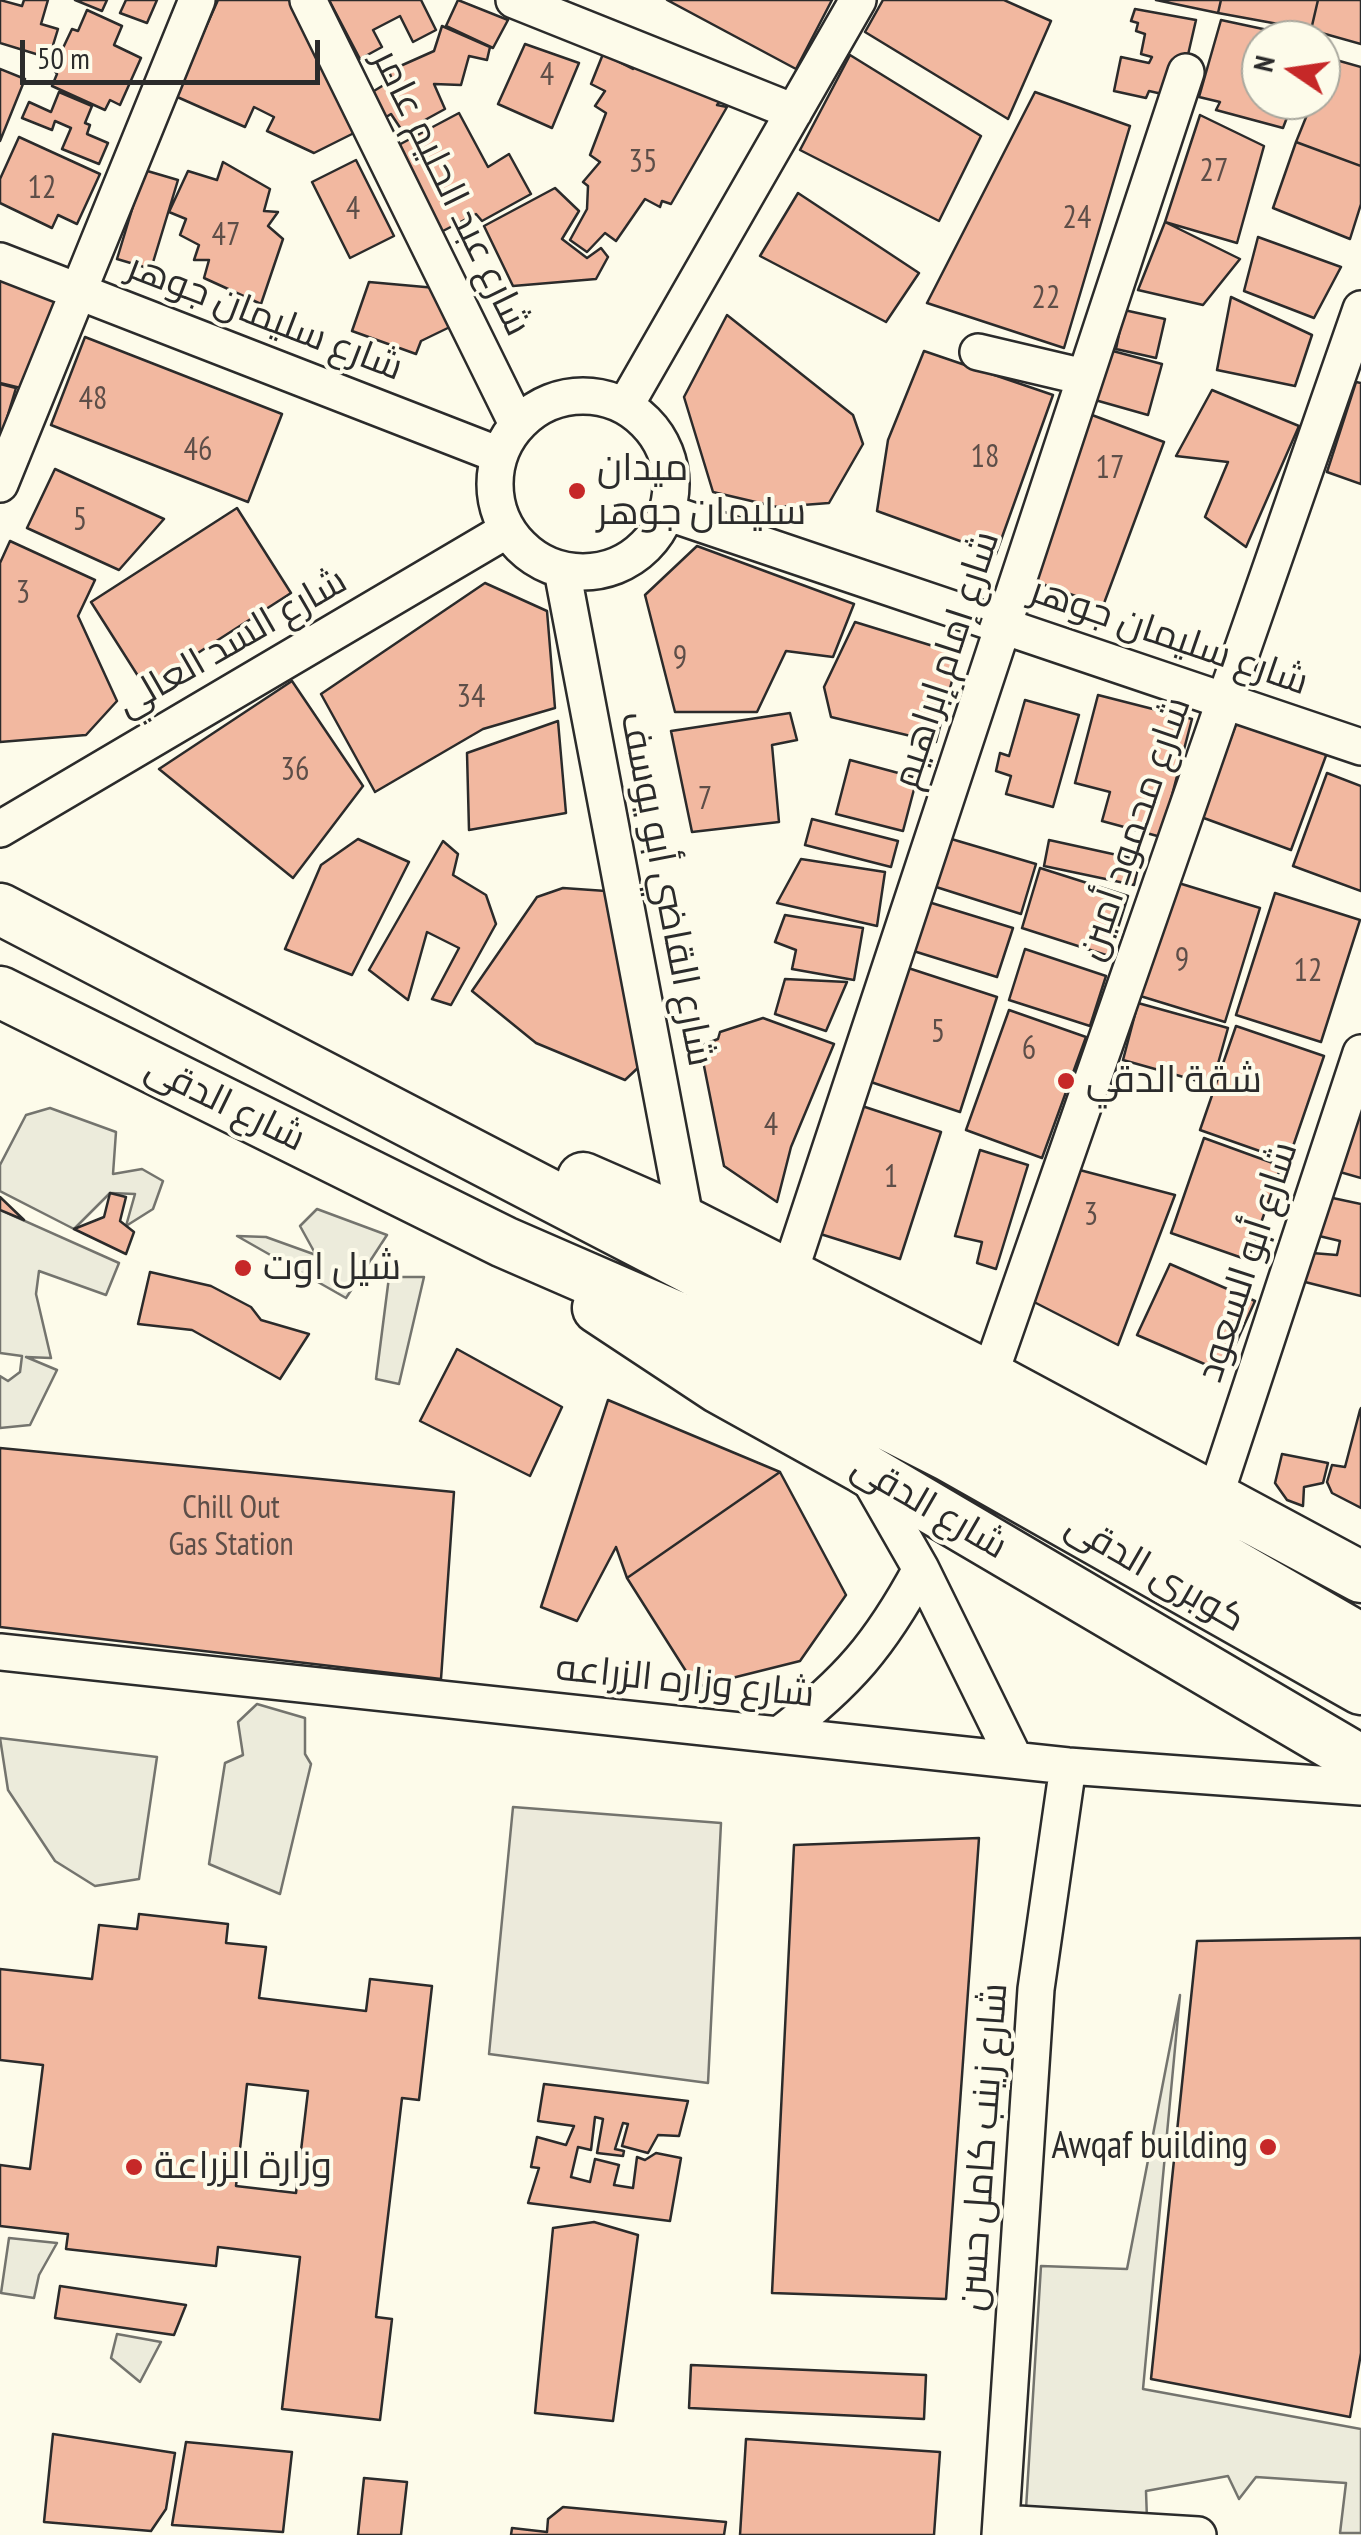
<!DOCTYPE html>
<meta charset="utf-8">
<style>
body{margin:0}
#map{position:relative;width:1361px;height:2535px;overflow:hidden;background:#fdfbea;font-family:"PT Sans Narrow",sans-serif}
canvas{display:block}
.north{position:absolute;left:1241px;top:20px;width:100px;height:100px;box-sizing:border-box;background:#fdfbea;border:2px solid #a9a89e;border-radius:50%;rotate:283deg;font-size:28px;font-weight:700;line-height:40px;text-align:center;color:#2b2b2b}
.north::after{content:'';display:block;margin:auto;width:35px;height:45px;background:#c62828;clip-path:polygon(50% 0,100% 100%,50% 72%,0 100%)}
.scale{position:absolute;left:20px;top:40px;width:300px;height:45px;box-sizing:border-box;border:5px solid #2b2b2b;border-top:0;padding-left:12px;font-size:30px;line-height:35px;white-space:nowrap;color:#2b2b2b;-webkit-text-stroke:8px #fdfbea;paint-order:stroke}
</style>
<div id="map">
<canvas width="1361" height="2535"></canvas>
<div class="north">N</div>
<div class="scale">50 m</div>
</div>
<script>
const g = document.querySelector('canvas').getContext('2d');
g.lineJoin = 'round';
function fillPath(path, color) { g.fillStyle = color; g.fill(path, 'evenodd'); }
function trace(path, color, width, dash) { g.strokeStyle = color; g.lineWidth = width; g.lineCap = dash ? 'butt' : 'round'; g.setLineDash(dash || []); g.stroke(path); }
function label(font, color, halo, rows, align = 'center') {
  g.font = font + ' "PT Sans Narrow",Cairo,sans-serif'; g.lineWidth = 8; g.setLineDash([]); g.textBaseline = 'middle'; g.strokeStyle = halo; g.fillStyle = color; for (const [text, x, y, turn = 0] of rows) {
    g.save(); g.translate(x, y); g.rotate((+turn || 0) * Math.PI / 180); g.textAlign = isNaN(turn) ? turn : align; if (halo) g.strokeText(text, 0, 0); g.fillText(text, 0, 0); g.restore();
  }
}
const green = new Path2D(`
 M50,1108L116,1132L113,1174L142,1169L163,1181L153,1209L126,1226L135,1194L110,1193L74,1229L0,1191V1165L26,1115Z
 M317,1209L387,1235L346,1298L237,1236L266,1237L316,1255L300,1226Z
 M0,1210L119,1263L106,1295L39,1271L36,1294L51,1358L26,1357L57,1370L30,1425L0,1428V1376L8,1381L20,1372L22,1356L0,1353Z
 M389,1277H424L399,1384L376,1379Z
 M257,1704L305,1718V1754L311,1764L280,1894L209,1864L225,1763L243,1755L238,1722Z
 M0,1738L157,1757L139,1879L95,1886L55,1861L8,1790Z
 M1180,1995L1143,2389L1361,2429V2533H1340L1346,2483L1256,2477L1239,2499L1228,2476L1146,2491L1147,2520L1025,2525L1041,2266L1127,2269Z
 M9,2238L57,2243L39,2275L34,2298L1,2293Z
 M117,2334L161,2342L140,2382L111,2358Z`);
const parking = new Path2D(`
 M513,1807L721,1823L708,2083L489,2054Z`);
const building = new Path2D(`
 M0,0L22,6L24,0H48L41,24L58,29L49,58L0,43Z
 M75,0H107L102,11Z
 M126,0H157L147,23L120,13Z
 M218,0H293L356,132L314,153L267,131L274,117L254,107L245,127L175,96Z
 M329,0H421L436,30L413,42L400,16L373,30L382,47L360,59Z
 M458,0L508,20L493,48L446,26Z
 M667,0H832L796,69Z
 M883,0H1004L1051,21L1008,119L865,32Z
 M1156,0H1221L1218,13Z
 M1221,0H1318L1311,30L1218,13Z
 M1318,0H1361V44L1311,30Z
 M1135,9L1196,20L1182,81L1171,96L1149,91L1146,98L1114,91L1121,57L1149,63L1152,57L1141,54L1145,34L1136,31L1138,23L1131,21Z
 M87,10L122,26L114,45L141,58L120,105L110,100L105,110L52,86L57,74L53,69L72,29L78,31Z
 M1221,20L1291,35L1290,40H1261V100H1283L1282,106L1291,107L1283,128L1216,110L1220,102L1199,97Z
 M442,26L490,47L487,60L469,56L461,85L434,84L445,109L403,132L391,114L378,122L364,97L392,80L389,71L434,51Z
 M525,44L579,63L552,128L498,104Z
 M603,54L633,69L635,62L724,96L717,105L727,107L671,204L662,201L660,207L645,199L616,241L605,233L587,252L570,240L587,209L588,186L583,182L600,162L590,155L606,113L595,106L605,91L591,84Z
 M850,55L981,136L939,221L800,150Z
 M1329,58L1361,67V166L1296,142L1313,100H1321V79Z
 M0,69L25,79L0,141Z
 M59,92L92,106L85,123L90,125L87,134L108,143L99,164L62,149L71,128L55,121L52,130L22,118L29,102L51,112Z
 M1035,92L1130,126L1064,348L927,303Z
 M459,113L488,167L509,154L531,194L482,221L476,214L439,233L393,148Z
 M1200,115L1264,146L1237,243L1165,222Z
 M19,137L100,174L77,224L58,215L52,228L0,203V179Z
 M1296,142L1361,166V204L1350,239L1273,208Z
 M356,160L394,236L350,258L312,182Z
 M223,162L270,189L264,211L278,212L268,226L283,239L261,304L204,278L209,260H194L199,245L180,235L186,219L169,212L188,171L217,180Z
 M144,170L178,180L151,269L117,259Z
 M555,188L579,211L562,239L587,258L601,248L608,257L596,279L513,286L484,226Z
 M798,193L919,273L886,322L760,256Z
 M1165,222L1240,259L1203,305L1138,290Z
 M1258,237L1341,267L1314,318L1244,291Z
 M5,277L56,299L36,373L25,389L0,383V281Z
 M369,282L436,288L454,325L421,341L416,354L352,331Z
 M1231,297L1312,335L1295,386L1217,370Z
 M1124,310L1165,319L1156,358L1116,349Z
 M727,315L853,415L863,444L829,503L777,507L713,492L684,397Z
 M85,337L282,414L248,502L51,425Z
 M1109,350L1162,364L1148,415L1095,400Z
 M924,351L1053,395L996,554L877,511L888,440Z
 M1356,382L1361,383V484L1327,472Z
 M0,384L16,388L0,441Z
 M1212,390L1299,426L1246,547L1205,517L1228,462L1176,456Z
 M1084,412L1164,442L1103,606L1023,577Z
 M55,469L164,519L119,570L27,528Z
 M237,508L291,593L145,687L91,602Z
 M10,541L95,580L78,616L117,701L86,735L0,742V563Z
 M697,546L854,604L833,657L786,651L757,712H675L645,595Z
 M485,583L547,611L555,708L483,729L375,792L321,694Z
 M855,622L959,654L936,742L831,717L824,687Z
 M292,681L363,786L293,878L159,769Z
 M1098,695L1192,719L1161,837L1102,821L1110,792L1075,783Z
 M1025,700L1079,715L1053,807L1006,794L1011,776L996,771L1000,753L1009,756Z
 M790,713L797,740L772,745L779,822L692,832L671,731Z
 M1238,719L1327,753L1291,850L1201,817Z
 M558,721L566,813L469,830L467,753Z
 M850,760L917,778L903,831L836,814Z
 M1327,773L1361,786V891L1293,866Z
 M812,819L898,841L891,867L805,845Z
 M948,838L1036,864L1021,914L933,886Z
 M358,839L409,862L352,975L285,949L321,865Z
 M1049,840L1140,860L1134,885L1044,866Z
 M443,841L458,854L453,875L486,895L496,924L451,1005L432,999L459,948L427,932L408,1000L369,970Z
 M801,859L885,872L877,926L777,903Z
 M1040,868L1128,896L1109,956L1022,928Z
 M1172,881L1260,908L1225,1022L1137,995Z
 M563,888L606,891L641,1065L625,1080L536,1043L472,991L537,897Z
 M1275,893L1360,920L1321,1042L1236,1015Z
 M922,900L1013,928L997,977L907,949Z
 M785,915L863,928L854,980L792,969L796,950L775,942Z
 M1025,949L1106,976L1090,1026L1009,1000Z
 M899,965L997,997L960,1112L862,1079Z
 M785,979L847,982L826,1031L775,1014Z
 M1138,1003L1228,1028L1212,1085L1123,1060Z
 M1009,1010L1086,1037L1042,1158L966,1130Z
 M763,1018L834,1044L791,1147L777,1202L724,1166L700,1046L718,1039L720,1032Z
 M1236,1026L1324,1056L1288,1161L1200,1130Z
 M1361,1093V1178L1333,1170Z
 M856,1104L941,1132L900,1259L814,1232Z
 M1204,1138L1281,1166L1248,1260L1171,1233Z
 M980,1150L1028,1165L996,1269L977,1263L982,1242L955,1236Z
 M1072,1168L1175,1195L1118,1345L1034,1302Z
 M110,1193L126,1197L120,1221L134,1232L126,1254L74,1229L104,1217Z
 M0,1197L24,1220L0,1210Z
 M1328,1197L1361,1204V1296L1301,1281L1312,1253L1337,1255L1340,1241L1315,1235Z
 M1170,1264L1255,1301L1223,1372L1137,1335Z
 M150,1272L211,1286L251,1307L261,1320L309,1334L280,1379L192,1330L138,1324Z
 M457,1349L562,1407L530,1476L420,1421Z
 M608,1400L780,1472L627,1578L616,1547L577,1621L541,1607Z
 M1360,1410L1361,1408V1508L1332,1493L1327,1482L1332,1465L1345,1467Z
 M0,1448L454,1492L441,1679L0,1627Z
 M1282,1454L1328,1463L1323,1483L1304,1487L1303,1506L1287,1500L1275,1483Z
 M780,1472L846,1595L800,1661L696,1687L627,1578Z
 M979,1838L946,2299L772,2293L794,1845Z
 M139,1914L228,1924L226,1943L266,1947L259,1998L366,2011L370,1979L432,1986L419,2100L402,2098L376,2317L392,2319L380,2420L282,2409L300,2257L218,2247L216,2266L66,2249L68,2234L0,2226V2165L30,2169L43,2065L0,2060V1969L92,1979L99,1925L137,1929ZM247,2084L308,2091L296,2193L236,2186Z
 M1361,1938V2353L1350,2417L1151,2379L1197,1941Z
 M544,2084L688,2101L679,2136L658,2135L648,2153L622,2146L628,2124L623,2123L615,2149L624,2151L623,2156L597,2153L603,2119L595,2117L591,2150L578,2147L571,2177L590,2182L595,2159L619,2165L614,2185L633,2188L637,2157L645,2160L656,2153L681,2158L670,2221L528,2203L539,2168L531,2167L537,2137L566,2145L574,2126L538,2121Z
 M594,2222L638,2235L613,2421L535,2413L553,2228Z
 M60,2286L186,2305L174,2335L55,2318Z
 M691,2365L926,2375L924,2419L689,2408Z
 M53,2434L175,2453L166,2509L151,2531L44,2522Z
 M746,2439L940,2452L934,2535H740Z
 M186,2442L292,2452L283,2532L172,2525Z
 M364,2478L407,2482L401,2535H358Z
 M563,2507L726,2522L724,2535H511L512,2528L547,2532L548,2519Z`);
const street = new Path2D(`
 M308,0L517,424
 M514,0L794,112
 M0,261L499,455
 M978,352L1084,377
 M495 484a88 88 0 1 1 176 0a88 88 0 1 1-176 0Z
 M625,406L858,0
 M0,484L197,0
 M666,512L1361,747
 M562,570L686,1223
 M0,829L507,530
 M789,1274L1186,72
 M989,1377L1361,309
 M1215,1496L1361,1053
 M921,1569L1015,1760
 M0,1652L1068,1766L1361,1787
 M779,1735C848,1682 880,1645 921,1569L866,1473
 M1001,2523L1198,2535
 M1000,2535L1036,1989L1068,1766`);
const secondary = new Path2D(`
 M0,909L971,1414L1361,1639
 M0,992L504,1242L674,1316L949,1456L1361,1689
 M583,1178L686,1223L989,1377L1361,1577
 M598,1308L719,1388L863,1468L1361,1761`);
const markers = [
 [577,491,10,"#c62828"],
 [1066,1081,10,"#c62828"],
 [243,1268,10,"#c62828"],
 [1268,2147,10,"#c62828"],
 [134,2167,10,"#c62828"]
];
const numberNames = [
 ["4",547,76],
 ["35",643,163],
 ["27",1214,172],
 ["12",42,189],
 ["4",353,210],
 ["24",1077,219],
 ["47",226,236],
 ["22",1046,299],
 ["48",93,400],
 ["46",198,451],
 ["18",985,458],
 ["17",1110,469],
 ["5",80,521],
 ["3",23,594],
 ["9",680,659],
 ["34",471,698],
 ["36",295,771],
 ["7",705,800],
 ["9",1182,961],
 ["12",1308,972],
 ["5",938,1033],
 ["6",1029,1050],
 ["4",771,1126],
 ["1",891,1178],
 ["3",1091,1216],
 ["Chill Out",231,1509],
 ["Gas Station",231,1546]
];
const streetNames = [
 ["شارع عبد الحليم عامر",451,193,64],
 ["شارع سليمان جوهر",265,318,21],
 ["شارع سليمان جوهر",1169,637,19],
 ["شارع السد العالي",232,643,-30],
 ["شارع إمام إبراهيم",947,660,-72],
 ["شارع محمود أمين",1135,829,-71],
 ["شارع القاضي أبو يوسف",666,889,79],
 ["شارع الدقى",225,1104,26],
 ["شارع أبو السعود",1248,1262,-72],
 ["شارع الدقى",929,1507,30],
 ["كوبرى الدقى",1155,1573,30],
 ["شارع وزاره الزراعه",685,1682,6],
 ["شارع زينب كامل حسن",984,2147,-86]
];
const poiNames = [
 ["ميدان",597,469],
 ["سليمان جوهر",597,513],
 ["شقة الدقي",1086,1081],
 ["شيل اوت",263,1268],
 ["Awqaf building",1248,2147,"right"],
 ["وزارة الزراعة",154,2167]
];
fillPath(green, '#ecebdb');
trace(green, '#74746e', 2.5);
fillPath(parking, '#eceadb');
trace(parking, '#74746e', 2.5);
fillPath(building, '#f2b8a0');
trace(building, '#2b2b2b', 2.5);
trace(street, '#2b2b2b', 40);
trace(secondary, '#2b2b2b', 55);
trace(street, '#fdfbea', 35);
trace(secondary, '#fdfbea', 50);
for (const [x, y, r, color] of markers) { const dot = new Path2D(); dot.arc(x, y, r, 0, 2 * Math.PI); g.fillStyle = color; g.fill(dot); trace(dot, '#fdfbea', 4); }
label('32px', '#5d4e48', null, numberNames);
label('38px', '#2b2b2b', '#fdfbea', streetNames);
label('38px', '#2b2b2b', '#fdfbea', poiNames, 'left');
</script>
